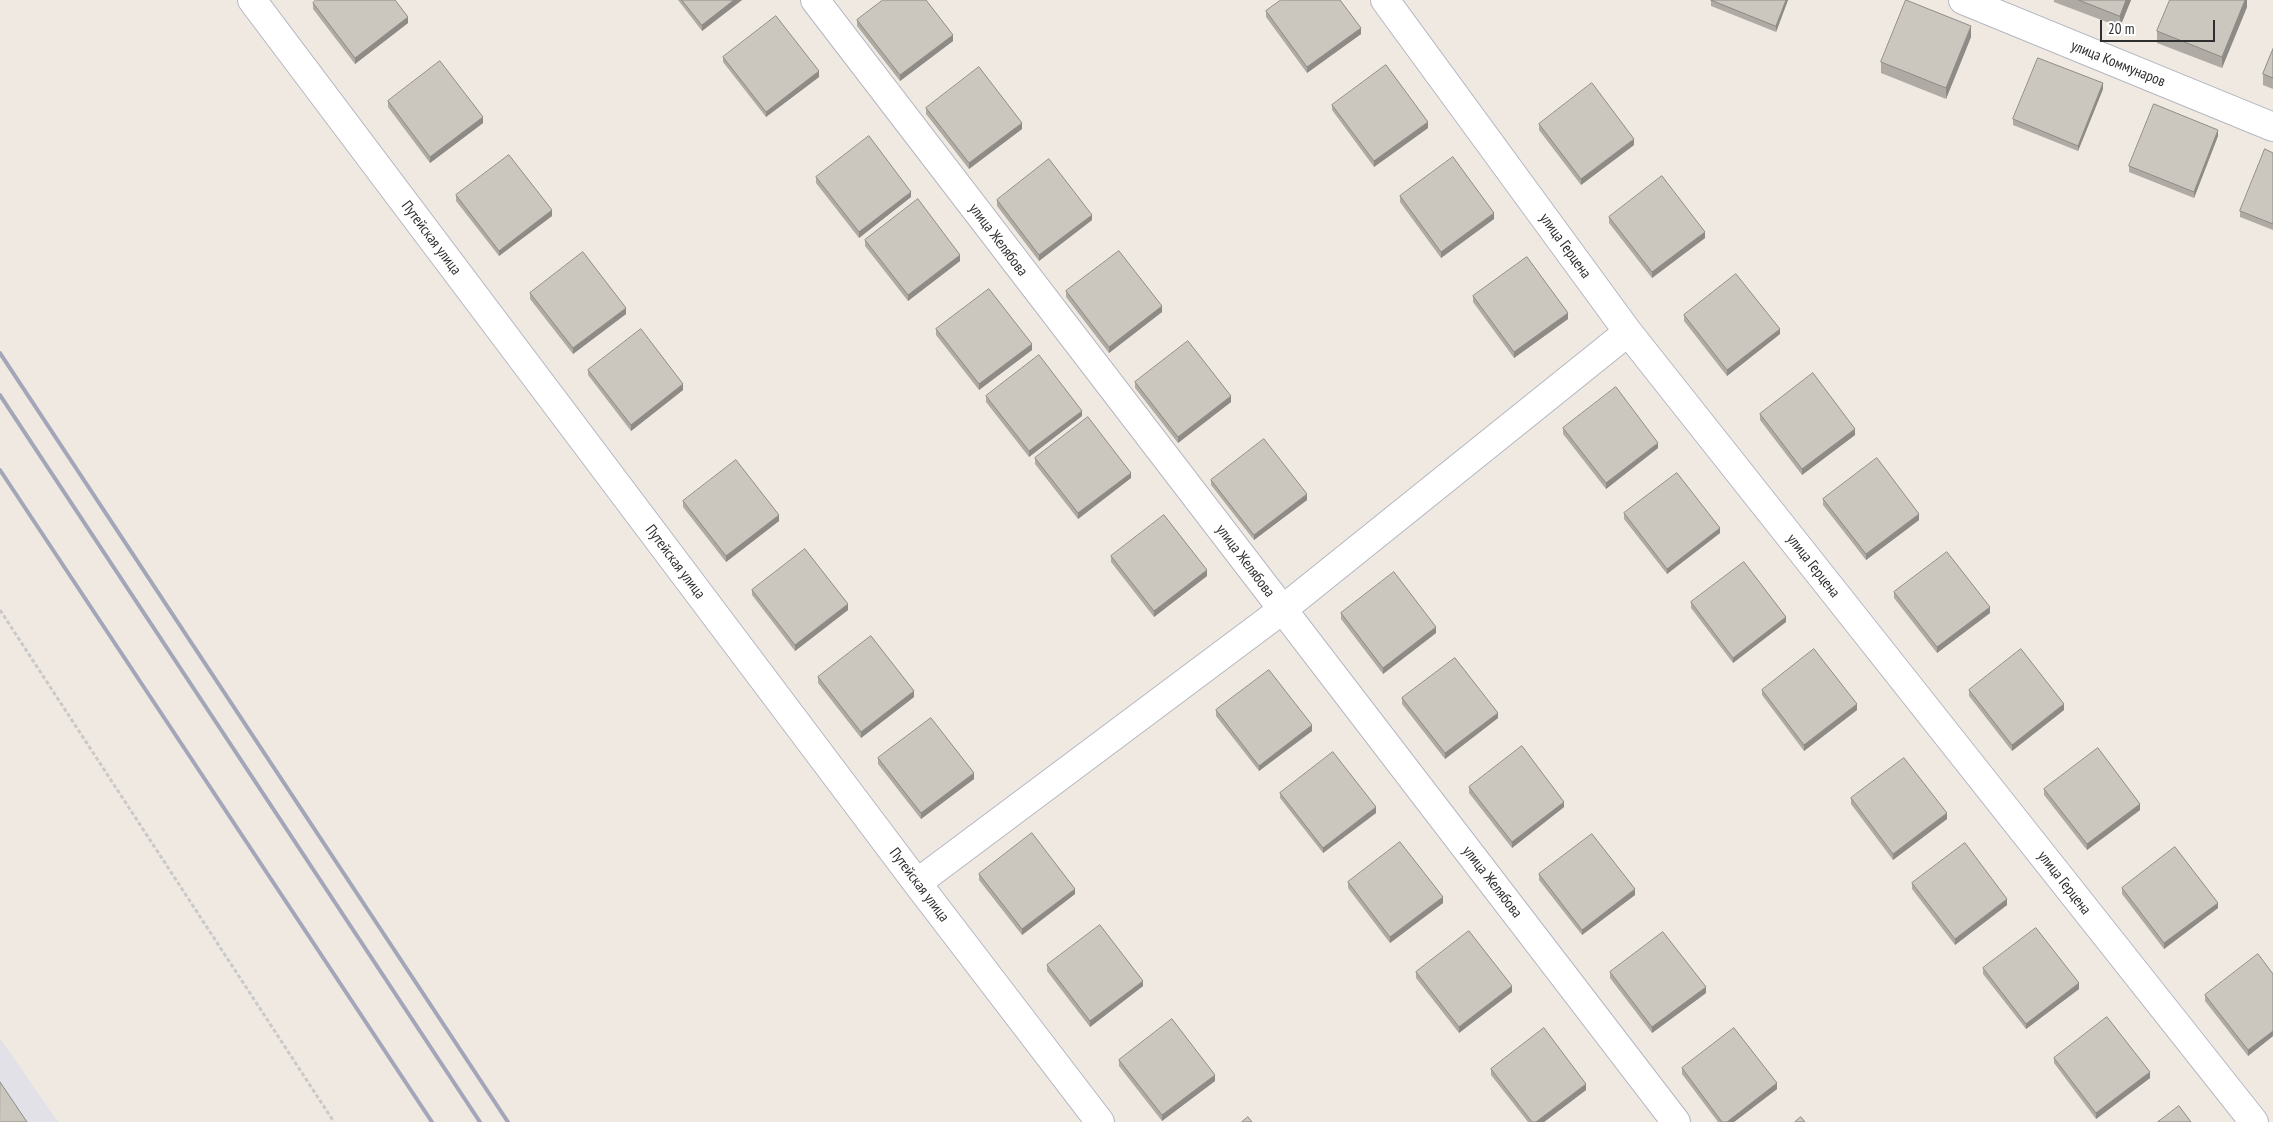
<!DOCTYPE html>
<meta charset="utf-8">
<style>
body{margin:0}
#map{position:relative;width:2273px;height:1122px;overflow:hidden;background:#efe9e1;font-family:"PT Sans Narrow",sans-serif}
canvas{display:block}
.scale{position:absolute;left:2100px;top:20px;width:115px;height:22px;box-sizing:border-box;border:2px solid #2e2e2e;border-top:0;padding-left:6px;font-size:15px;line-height:18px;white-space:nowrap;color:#2e2e2e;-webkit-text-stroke:4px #fff;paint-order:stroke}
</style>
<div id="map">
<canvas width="2273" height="1122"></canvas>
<div class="scale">20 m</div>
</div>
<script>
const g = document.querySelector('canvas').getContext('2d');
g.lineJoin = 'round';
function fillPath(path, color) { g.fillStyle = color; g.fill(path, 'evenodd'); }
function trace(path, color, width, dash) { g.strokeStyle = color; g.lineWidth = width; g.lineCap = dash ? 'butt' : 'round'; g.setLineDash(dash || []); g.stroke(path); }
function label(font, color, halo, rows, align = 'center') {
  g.font = font + ' "PT Sans Narrow",sans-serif'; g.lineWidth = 5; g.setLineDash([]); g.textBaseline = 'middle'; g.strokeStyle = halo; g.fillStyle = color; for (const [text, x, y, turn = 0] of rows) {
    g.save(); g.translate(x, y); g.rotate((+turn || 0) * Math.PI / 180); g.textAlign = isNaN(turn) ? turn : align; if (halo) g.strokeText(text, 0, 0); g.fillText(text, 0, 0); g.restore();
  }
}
const industrial = new Path2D(`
 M0,1038L58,1122H0Z`);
const path = new Path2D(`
 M0,610L334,1122`);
const street = new Path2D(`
 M252,0L917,883L1100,1122
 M815,0L1676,1122
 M1385,0L1628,332L2254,1122
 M1963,0L2273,127
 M917,883L1282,610L1628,332`);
const rail = new Path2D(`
 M0,353L508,1122
 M0,395L480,1122
 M0,470L432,1122`);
const wall = new Path2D(`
 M678,0H742L702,31Z
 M1711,0H1788L1776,32L1711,6Z
 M2054,0H2131L2120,27L2054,2Z
 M2247,0V7L2222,68L2157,43V31Z
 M313,3L408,23L355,64L313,9Z
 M1266,11L1361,34L1307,73L1266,17Z
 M857,20L953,41L900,81L857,26Z
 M1971,37L1946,99L1881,73V62Z
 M2273,49V89L2263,85V74Z
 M723,57L819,77L766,117L723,62Z
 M2103,89L2078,151L2013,125V119Z
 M388,101L483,123L430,163L388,107Z
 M1332,105L1428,128L1374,167L1332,110Z
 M926,108L1022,129L969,169L926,114Z
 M1539,124L1634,145L1581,185L1539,130Z
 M2218,136L2194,198L2129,172V166Z
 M2273,153V230L2240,217V211Z
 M816,177L911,197L859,238L816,183Z
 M456,195L552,216L499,256L456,201Z
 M1400,196L1494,219L1441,258L1400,202Z
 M997,200L1092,220L1039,261L997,206Z
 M1609,217L1705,238L1652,278L1609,223Z
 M865,240L960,261L908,301L865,246Z
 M1066,291L1162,312L1109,353L1066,297Z
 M530,293L626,314L573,354L530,299Z
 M1473,296L1568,319L1514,358L1473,302Z
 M1684,315L1780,334L1727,376L1684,321Z
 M936,329L1032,350L979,390L936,335Z
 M588,370L683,390L631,431L588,375Z
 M1135,382L1231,402L1178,443L1135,388Z
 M986,396L1082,416L1029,457L986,402Z
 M1760,414L1855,435L1802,475L1760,420Z
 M1563,428L1658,448L1606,489L1563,434Z
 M1035,458L1131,478L1078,519L1035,464Z
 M1211,480L1307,500L1254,540L1211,485Z
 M1823,499L1919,520L1866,560L1823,505Z
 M683,501L779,521L726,562L683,507Z
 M1624,513L1720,533L1667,574L1624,519Z
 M1111,556L1207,576L1154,617L1111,562Z
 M752,590L848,610L795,651L752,595Z
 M1894,592L1990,613L1937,653L1894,598Z
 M1691,602L1786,622L1733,663L1691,608Z
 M1341,613L1436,633L1383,674L1341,619Z
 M818,677L914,697L861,738L818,683Z
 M1762,690L1857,710L1804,751L1762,695Z
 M1969,690L2064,710L2012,751L1969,696Z
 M1402,698L1498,718L1445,759L1402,704Z
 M1216,710L1312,731L1259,771L1216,716Z
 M878,758L974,779L921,819L878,764Z
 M1469,787L1564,807L1512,848L1469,793Z
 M2044,789L2140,810L2087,850L2044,795Z
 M1280,793L1376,813L1323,853L1280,798Z
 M1851,798L1947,819L1893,860L1851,804Z
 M979,874L1075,894L1022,935L979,880Z
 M1539,874L1635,895L1582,935L1539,880Z
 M1348,882L1443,903L1390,943L1348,888Z
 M1912,883L2007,905L1955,945L1912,889Z
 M2122,888L2218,908L2164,949L2122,894Z
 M1047,965L1143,986L1090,1027L1047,971Z
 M1983,968L2079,989L2026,1029L1983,974Z
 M1416,972L1512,992L1459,1033L1416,978Z
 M1610,972L1706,993L1652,1033L1610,978Z
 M2273,974V1036L2248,1056L2205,1001V995Z
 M2054,1058L2150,1078L2096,1119L2054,1063Z
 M1119,1060L1215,1081L1162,1121L1119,1066Z
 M1682,1068L1777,1089L1734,1122H1718L1682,1074Z
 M1491,1069L1586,1090L1544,1122H1528L1491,1075Z`);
const shadedWall = new Path2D(`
 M734,0H742L702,31V25Z
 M1786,0H1788L1776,32V26Z
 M2126,0H2131L2120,27V16Z
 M2245,0H2247V7L2222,68V57Z
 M408,17V23L355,64V58Z
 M1971,26V37L1946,99V88Z
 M1361,28V34L1307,73V67Z
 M953,35V41L900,81V75Z
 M819,71V77L766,117V112Z
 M2103,83V89L2078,151V146Z
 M483,117V123L430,163V157Z
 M1428,122V128L1374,167V161Z
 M1022,123V129L969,169V163Z
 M2218,130V136L2194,198V192Z
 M1634,139V145L1581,185V179Z
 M911,192V197L859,238V232Z
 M552,210V216L499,256V251Z
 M1494,213V219L1441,258V252Z
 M1092,215V220L1039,261V255Z
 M1705,232V238L1652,278V272Z
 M960,255V261L908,301V295Z
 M1162,306V312L1109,353V347Z
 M626,308V314L573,354V348Z
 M1568,313V319L1514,358V352Z
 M1780,329V334L1727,376V370Z
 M1032,344V350L979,390V384Z
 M683,384V390L631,431V425Z
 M1231,396V402L1178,443V437Z
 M1082,411V416L1029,457V451Z
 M1855,429V435L1802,475V469Z
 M1658,443V448L1606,489V483Z
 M1131,473V478L1078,519V513Z
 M1307,494V500L1254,540V535Z
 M1919,514V520L1866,560V554Z
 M779,515V521L726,562V556Z
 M1720,528V533L1667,574V569Z
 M1207,570V576L1154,617V611Z
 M848,604V610L795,651V645Z
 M1990,607V613L1937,653V647Z
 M1786,617V622L1733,663V658Z
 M1436,627V633L1383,674V668Z
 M914,691V697L861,738V732Z
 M1857,704V710L1804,751V745Z
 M2064,704V710L2012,751V745Z
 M1498,713V718L1445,759V753Z
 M1312,725V731L1259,771V766Z
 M974,773V779L921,819V813Z
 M1564,802V807L1512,848V842Z
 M2140,804V810L2087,850V844Z
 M1376,807V813L1323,853V848Z
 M1947,813V819L1893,860V854Z
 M1075,889V894L1022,935V929Z
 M1635,889V895L1582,935V930Z
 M1443,897V903L1390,943V937Z
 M2007,899V905L1955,945V939Z
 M2218,903V908L2164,949V943Z
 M1143,981V986L1090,1027V1021Z
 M2079,983V989L2026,1029V1024Z
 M1512,986V992L1459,1033V1027Z
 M1706,987V993L1652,1033V1027Z
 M2273,1031V1036L2248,1056V1050Z
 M2150,1072V1078L2096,1119V1113Z
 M1215,1075V1081L1162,1121V1115Z
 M1777,1083V1089L1734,1122H1727Z
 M1586,1084V1090L1544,1122H1536Z`);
const building = new Path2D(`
 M316,0H395L408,17L355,58L313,3Z
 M682,0H734L702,25Z
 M883,0H926L953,35L900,75L857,20Z
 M1281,0H1340L1361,28L1307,67L1266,11Z
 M1711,0H1786L1776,26Z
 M1906,0L1971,26L1946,88L1881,62Z
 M2079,0H2126L2120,16Z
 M2170,0H2245L2222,57L2157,31Z
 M776,16L819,71L766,112L723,57Z
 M2273,49V78L2263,74Z
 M2038,58L2103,83L2078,146L2013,119Z
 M440,61L483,117L430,157L388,101Z
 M1386,65L1428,122L1374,161L1332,105Z
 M979,67L1022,123L969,163L926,108Z
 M1592,83L1634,139L1581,179L1539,124Z
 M2154,104L2218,130L2194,192L2129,166Z
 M869,136L911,192L859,232L816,177Z
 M2265,149L2273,153V224L2240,211Z
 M509,155L552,210L499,251L456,195Z
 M1453,157L1494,213L1441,252L1400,196Z
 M1049,159L1092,215L1039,255L997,200Z
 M1662,176L1705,232L1652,272L1609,217Z
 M918,199L960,255L908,295L865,240Z
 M1119,251L1162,306L1109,347L1066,291Z
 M583,252L626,308L573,348L530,293Z
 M1527,257L1568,313L1514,352L1473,296Z
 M1736,274L1780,329L1727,370L1684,315Z
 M989,289L1032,344L979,384L936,329Z
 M641,329L683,384L631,425L588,370Z
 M1188,341L1231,396L1178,437L1135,382Z
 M1039,355L1082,411L1029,451L986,396Z
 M1813,373L1855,429L1802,469L1760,414Z
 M1616,387L1658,443L1606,483L1563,428Z
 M1088,417L1131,473L1078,513L1035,458Z
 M1264,439L1307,494L1254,535L1211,480Z
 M1877,458L1919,514L1866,554L1823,499Z
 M736,460L779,515L726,556L683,501Z
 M1677,473L1720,528L1667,569L1624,513Z
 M1164,515L1207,570L1154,611L1111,556Z
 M805,549L848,604L795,645L752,590Z
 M1947,552L1990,607L1937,647L1894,592Z
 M1744,562L1786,617L1733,658L1691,602Z
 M1394,572L1436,627L1383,668L1341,613Z
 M871,636L914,691L861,732L818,677Z
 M1814,649L1857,704L1804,745L1762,690Z
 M2021,649L2064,704L2012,745L1969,690Z
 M1455,658L1498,713L1445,753L1402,698Z
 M1269,670L1312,725L1259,766L1216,710Z
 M931,718L974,773L921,813L878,758Z
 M1522,746L1564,802L1512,842L1469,787Z
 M2098,748L2140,804L2087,844L2044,789Z
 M1333,752L1376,807L1323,848L1280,793Z
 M1904,758L1947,813L1893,854L1851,798Z
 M1032,833L1075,889L1022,929L979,874Z
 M1592,834L1635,889L1582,930L1539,874Z
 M1400,842L1443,897L1390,937L1348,882Z
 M1965,843L2007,899L1955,939L1912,883Z
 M2175,847L2218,903L2164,943L2122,888Z
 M1100,925L1143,981L1090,1021L1047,965Z
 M2036,928L2079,983L2026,1024L1983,968Z
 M1469,931L1512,986L1459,1027L1416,972Z
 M1663,932L1706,987L1652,1027L1610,972Z
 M2258,954L2273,974V1031L2248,1050L2205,995Z
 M2107,1017L2150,1072L2096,1113L2054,1058Z
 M1172,1019L1215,1075L1162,1115L1119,1060Z
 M1544,1028L1586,1084L1536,1122H1532L1491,1069Z
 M1734,1028L1777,1083L1727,1122H1722L1682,1068Z
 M0,1082L27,1122H0Z
 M2179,1106L2191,1122H2158Z
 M1248,1117L1252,1122H1242Z
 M1801,1117L1805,1122H1795Z`);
const streetNames = [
 ["улица Коммунаров",2118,64,22],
 ["Путейская улица",431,238,53],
 ["улица Желябова",998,240,53],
 ["улица Герцена",1565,246,54],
 ["улица Желябова",1245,561,53],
 ["Путейская улица",675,562,53],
 ["улица Герцена",1813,566,52],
 ["улица Желябова",1492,882,52],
 ["улица Герцена",2064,883,52],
 ["Путейская улица",919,885,53]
];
fillPath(industrial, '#e3e1e8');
trace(street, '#b4b7c1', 30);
trace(path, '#c9c9c9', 3, [4, 2.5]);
trace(street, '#fff', 28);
trace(rail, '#a3a6b8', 4);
fillPath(wall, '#afaba4');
fillPath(shadedWall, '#8e8b86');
fillPath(building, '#cbc7bf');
trace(building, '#8e8b86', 1);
label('15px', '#2e2e2e', '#fff', streetNames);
</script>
